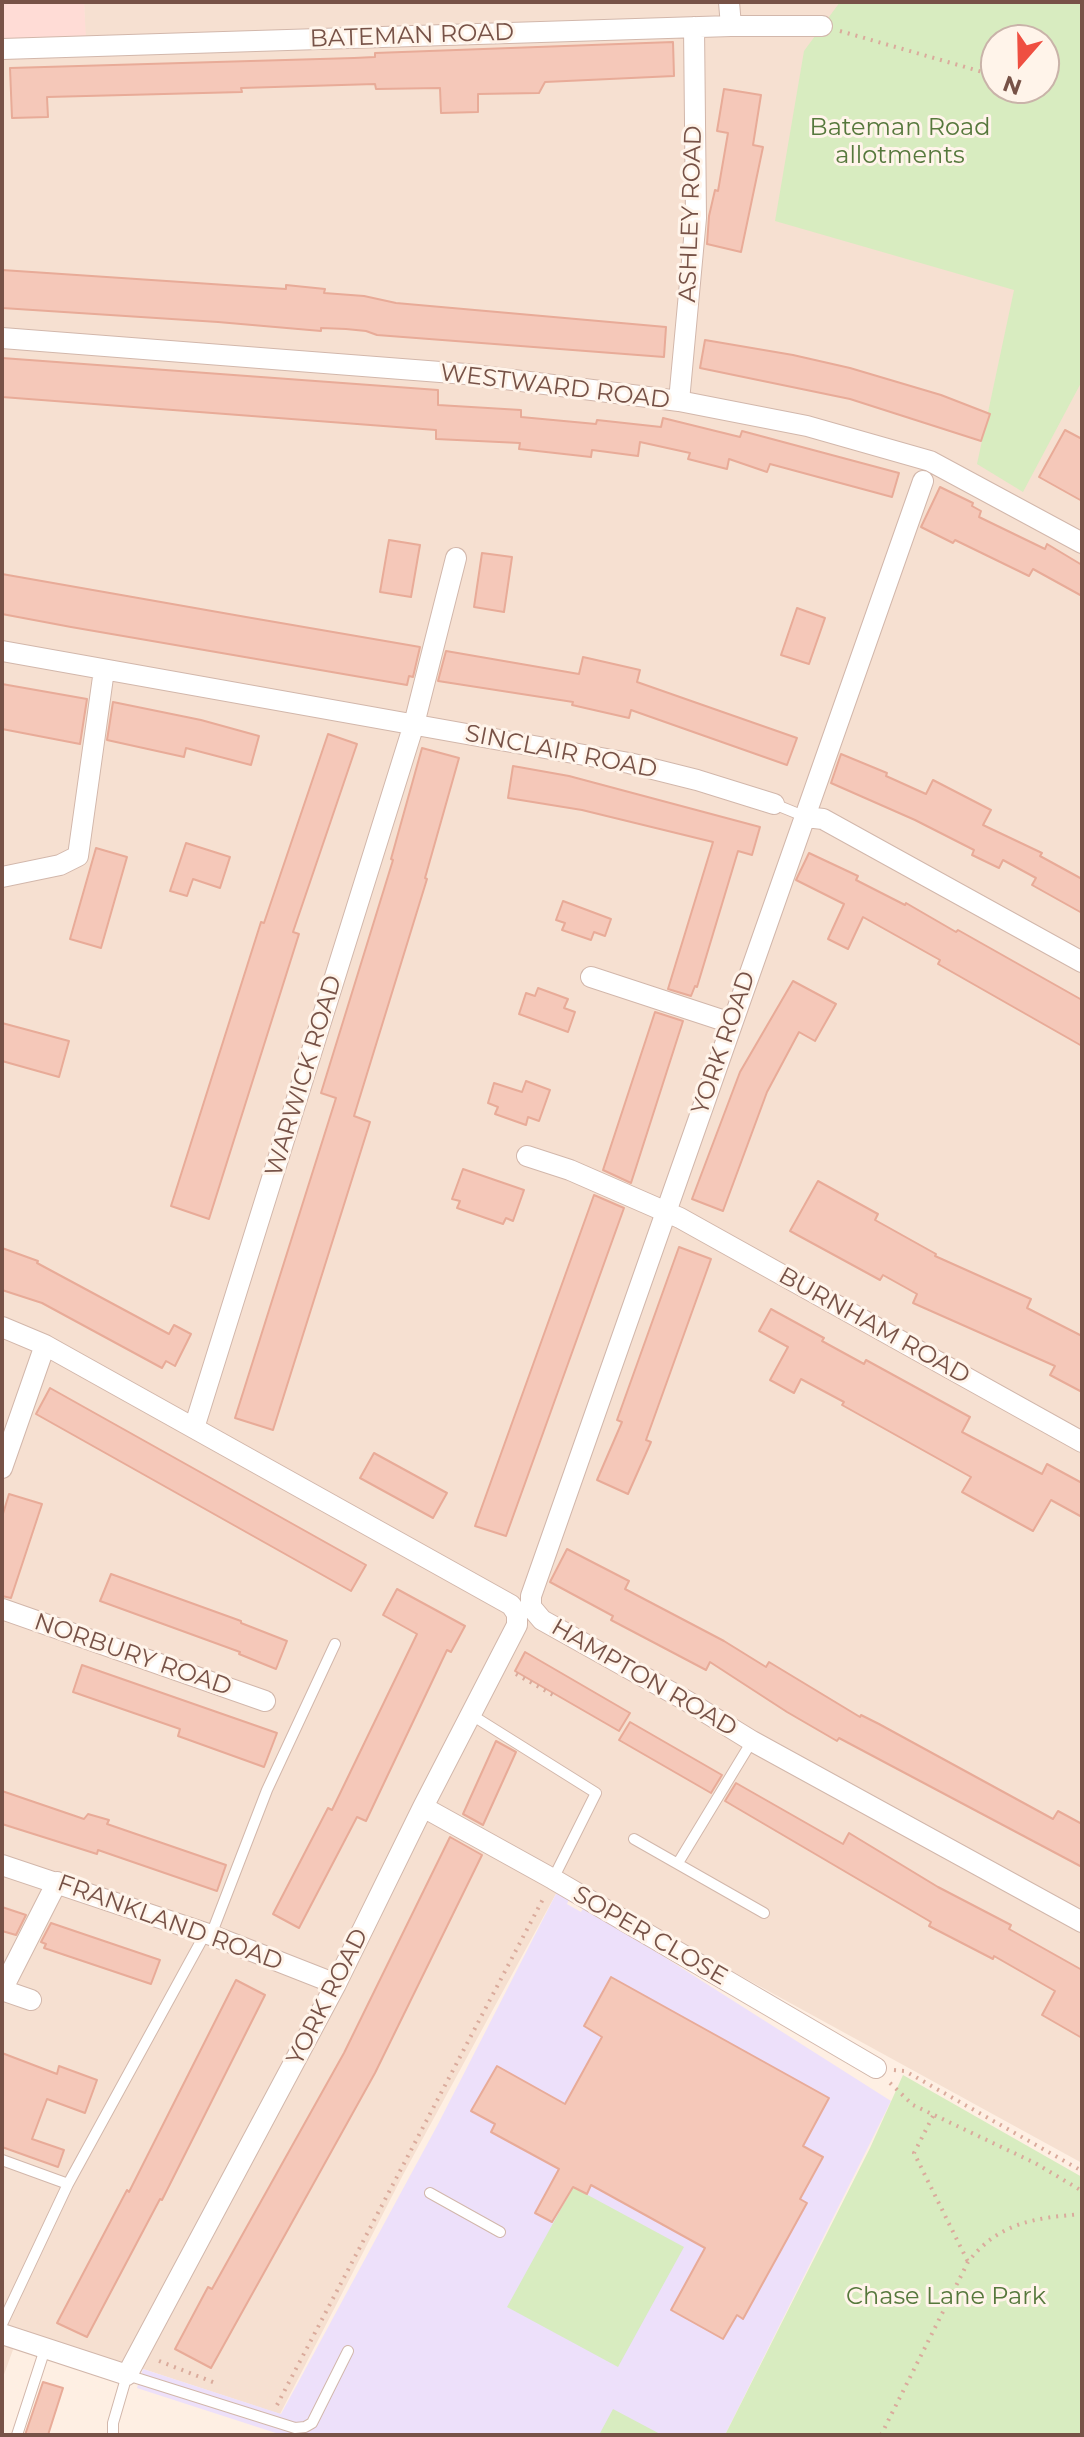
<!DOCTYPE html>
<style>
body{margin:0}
#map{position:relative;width:1084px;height:2437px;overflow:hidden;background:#feefe3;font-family:Montserrat,sans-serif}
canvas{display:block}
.frame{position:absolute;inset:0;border:4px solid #775247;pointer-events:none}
.north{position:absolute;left:980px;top:24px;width:80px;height:80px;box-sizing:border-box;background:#fff4ea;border:2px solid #c9b3a9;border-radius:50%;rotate:200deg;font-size:22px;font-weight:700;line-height:32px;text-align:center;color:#775247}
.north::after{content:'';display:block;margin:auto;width:28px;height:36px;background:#ef4f41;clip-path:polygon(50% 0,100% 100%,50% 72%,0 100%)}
</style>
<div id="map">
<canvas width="1084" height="2437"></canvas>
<div class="frame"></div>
<div class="north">N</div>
</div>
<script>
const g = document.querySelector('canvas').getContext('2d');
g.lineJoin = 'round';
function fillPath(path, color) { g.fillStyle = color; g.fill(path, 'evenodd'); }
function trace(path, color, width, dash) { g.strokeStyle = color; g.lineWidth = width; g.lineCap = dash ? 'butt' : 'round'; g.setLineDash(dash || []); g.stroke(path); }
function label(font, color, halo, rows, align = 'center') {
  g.font = font + ' Montserrat,sans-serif'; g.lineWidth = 6; g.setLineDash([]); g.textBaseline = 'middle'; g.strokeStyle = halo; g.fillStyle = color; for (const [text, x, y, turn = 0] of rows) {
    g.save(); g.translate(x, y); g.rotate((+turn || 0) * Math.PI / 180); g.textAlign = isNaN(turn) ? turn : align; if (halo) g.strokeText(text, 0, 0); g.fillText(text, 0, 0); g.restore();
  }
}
const residential = new Path2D(`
 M84,2H1082V2163L564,1879L404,2173L280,2414L119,2361L111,2378L14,2347L2,2380V53L85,39ZM996,40H1044V88H996Z`);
const commercial = new Path2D(`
 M2,2H84L86,38L2,53Z`);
const education = new Path2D(`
 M558,1890L570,1897L567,1904L581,1912L584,1906L891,2101L725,2435H282L137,2388L143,2369L281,2414L437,2126Z`);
const green = new Path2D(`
 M840,2H1082V381L1023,492L977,464L1014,290L775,221L804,51ZM996,40H1044V88H996Z
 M903,2075L1082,2177V2435H725L870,2148Z
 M573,2187L684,2247L618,2367L507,2307Z
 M613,2409L662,2435H599Z`);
const building = new Path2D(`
 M673,42L674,76L545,82L539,93L478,94V112L441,113L440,88L376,89L375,84L241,88L242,92L47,97L48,117L12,118L10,68L354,58L375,57V53Z
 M724,89L761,95L753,145L763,147L741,252L707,244L709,216L715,190L718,191L728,133L717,131Z
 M2,270L286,289V285L325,289L324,293L364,296L396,303L666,327L664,357L377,335L366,331L346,329L321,328V331L218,322L2,308Z
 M705,340L793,355L850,368L941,395L990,414L981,441L850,399L700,368Z
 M2,358L438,390V405L521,410V417L596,424L597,420L661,427L663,418L740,437L742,431L899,473L892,497L770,464L767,472L729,459L727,469L688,459L690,453L640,442L638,456L592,450L591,457L519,449L520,443L436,439V430L2,397Z
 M1065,430L1082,439V501L1039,477Z
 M940,487L973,503L972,506L981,511L979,517L1045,549L1047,544L1082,565V596L1033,569L1029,576L955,540L953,543L921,527Z
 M389,540L420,545L411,597L380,592Z
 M482,553L512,557L504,612L474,607Z
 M2,574L246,617L420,647L413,677L409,676L407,685L71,627L2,614Z
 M797,608L825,618L809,664L781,655Z
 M446,651L579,674L583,657L640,670L637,682L797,738L787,765L631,710L629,718L572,705L573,702L438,681Z
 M2,684L87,699L80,744L2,729Z
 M113,702L201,720L259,736L251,765L186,748L184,757L107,740Z
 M328,734L357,744L293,932L299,934L209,1219L171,1206L261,922L264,923Z
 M422,748L459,758L425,878L427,879L354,1116L370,1122L273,1430L235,1418L336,1098L321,1093L393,860L391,859Z
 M841,754L887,773L886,776L926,794L933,780L991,810L983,825L1042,853L1040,856L1082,879V913L1032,885L1036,878L1003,860L999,868L972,855L974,850L915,820L831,783Z
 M513,766L569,776L760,827L752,855L738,851L697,987L695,986L691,996L668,989L713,842L582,810L508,798Z
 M186,843L230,857L220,888L193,879L187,896L170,891Z
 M96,848L127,857L101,948L70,939Z
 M809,853L858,876L856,880L905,905L906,903L956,932L958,930L1082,1000V1046L938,964L940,960L863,917L848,949L828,939L844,904L796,880Z
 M563,901L611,919L605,936L594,932L591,940L562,930L565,923L556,920Z
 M793,981L836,1004L815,1041L799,1032L767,1092L723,1211L692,1199L740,1072Z
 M538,988L568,999L564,1008L575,1012L568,1032L519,1014L526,993L535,996Z
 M655,1012L683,1021L631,1183L603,1170Z
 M2,1023L69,1041L59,1077L2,1061Z
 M526,1081L550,1090L539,1121L528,1117L526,1125L495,1114L498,1107L488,1103L494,1083L522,1092Z
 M463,1169L524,1190L513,1221L506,1218L503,1224L457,1208L460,1201L452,1199Z
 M818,1181L878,1214L875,1220L936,1254L935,1256L1031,1299L1027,1308L1082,1336V1392L1050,1375L1055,1366L913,1303L917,1294L883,1275L880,1280L790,1231Z
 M594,1195L624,1208L506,1536L475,1526Z
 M679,1247L711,1259L646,1440L651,1442L628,1494L597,1480L622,1422L617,1420Z
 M2,1248L38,1261L37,1263L169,1334L174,1325L191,1334L175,1366L166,1361L162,1368L42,1303L2,1290Z
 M771,1309L824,1338L822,1341L864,1364L866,1360L970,1417L962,1432L1042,1474L1047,1464L1082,1483V1517L1051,1500L1033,1531L962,1492L971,1477L842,1405L844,1402L801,1379L794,1393L770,1380L788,1347L759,1331Z
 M50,1388L366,1565L351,1591L36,1414Z
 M374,1453L447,1493L433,1518L360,1478Z
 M9,1494L42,1504L11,1598L2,1596V1517Z
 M567,1549L629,1581L625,1589L724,1641L766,1667L769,1662L860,1717L861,1715L879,1724L1053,1819L1058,1811L1082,1824V1867L839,1738L837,1741L787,1712L710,1662L706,1670L611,1620L613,1616L550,1582Z
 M111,1574L241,1621V1623L287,1641L276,1669L239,1654L240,1652L100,1601Z
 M397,1589L465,1626L451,1652L447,1650L366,1821L357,1817L299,1928L273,1914L328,1808L332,1810L417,1634L383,1615Z
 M525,1652L630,1713L619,1731L515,1671Z
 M82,1665L277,1733L264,1767L178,1736L180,1729L73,1692Z
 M630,1722L722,1775L711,1793L619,1740Z
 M496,1741L516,1752L483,1825L463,1814Z
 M736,1783L843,1844L849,1833L938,1887L1011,1925L1009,1929L1082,1970V2038L1042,2015L1055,1991L994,1956L993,1959L929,1926L931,1922L725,1801Z
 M2,1791L84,1819L88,1814L109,1820L107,1824L226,1865L217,1891L98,1850L97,1854L2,1824Z
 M450,1837L482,1855L375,2073L211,2368L175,2349L208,2287L212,2289L344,2053Z
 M2,1907L26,1915L16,1935L2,1931Z
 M51,1923L160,1960L151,1984L44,1948L46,1944L41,1942Z
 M611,1977L829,2098L803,2146L823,2157L800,2199L807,2203L743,2319L737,2315L723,2339L671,2310L705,2248L591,2185L587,2194L573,2187L552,2222L535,2213L559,2169L491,2132L495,2124L471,2111L497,2066L565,2104L602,2037L584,2026Z
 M236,1980L265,1995L162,2200L160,2199L87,2337L57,2323L127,2190L129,2192Z
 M2,2053L57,2074L59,2066L97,2080L85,2113L47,2099L32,2139L64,2150L58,2167L2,2147Z
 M43,2382L63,2388L48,2435H25Z`);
const path = new Path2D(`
 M840,31L993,75
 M516,1674L555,1696
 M894,2070L905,2071L1082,2171
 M890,2083L913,2105L1035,2163L1082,2191
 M933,2116L914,2153L968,2262
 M159,2361L218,2384
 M277,2405L543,1899
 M881,2435L968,2262C999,2222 1035,2218 1082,2214`);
const service = new Path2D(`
 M774,804L806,817
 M470,1714L596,1793L553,1879
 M634,1839L764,1913
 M678,1863L752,1741
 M211,1935L267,1790L335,1644
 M2,2160L68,2184
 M430,2193L500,2232
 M2,2324L68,2184L205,1934
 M17,2435L45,2349
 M113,2435V2423L127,2375L295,2428L305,2427L312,2423L348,2351`);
const minor = new Path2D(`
 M729,2L731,26
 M2,49L731,26H822
 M2,338L466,374L679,401L807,426L930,461L1082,543
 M679,401L696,218L694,27
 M923,481L531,1596V1607L542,1620L687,1701L752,1741L1082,1922
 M2,651L629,763L697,780L774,804
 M806,817L823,819L1082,962
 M2,877L60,865L78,856L104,670
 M591,977L731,1023
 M527,1156L570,1170L680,1218L1082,1442
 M2,1327L45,1345L511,1605L517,1614V1625L423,1807L336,1984L127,2375L2,2334
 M194,1428L414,724L456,558
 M2,1468L45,1345
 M2,1609L265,1701
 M423,1807L553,1879L876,2068
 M2,1865L211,1935L336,1984
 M31,2000L2,1990L57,1882`);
const streetNames = [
 ["BATEMAN ROAD",412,36,-2],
 ["ASHLEY ROAD",691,214,-88],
 ["WESTWARD ROAD",555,387,7],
 ["SINCLAIR ROAD",561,752,11],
 ["YORK ROAD",724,1043,-71],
 ["WARWICK ROAD",304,1076,-73],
 ["BURNHAM ROAD",874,1326,29],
 ["NORBURY ROAD",133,1655,19],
 ["HAMPTON ROAD",644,1678,30],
 ["FRANKLAND ROAD",170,1923,20],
 ["SOPER CLOSE",650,1936,30],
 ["YORK ROAD",328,1997,-63]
];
const parkNames = [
 ["Bateman Road",900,128],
 ["allotments",900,156],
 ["Chase Lane Park",946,2297]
];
fillPath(residential, '#f6e0d1');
fillPath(commercial, '#ffdcd6');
fillPath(education, '#ede0fa');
fillPath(green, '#d8ecc0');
fillPath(building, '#f5c8b9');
trace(building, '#e8ab98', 2);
trace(service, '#d2b7ab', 12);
trace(minor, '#d2b7ab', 22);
trace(path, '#daab9c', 4, [2, 6]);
trace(service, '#fff', 10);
trace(minor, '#fff', 20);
label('24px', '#775247', '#fff4ea', streetNames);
label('24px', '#56783c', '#fff4ea', parkNames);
</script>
